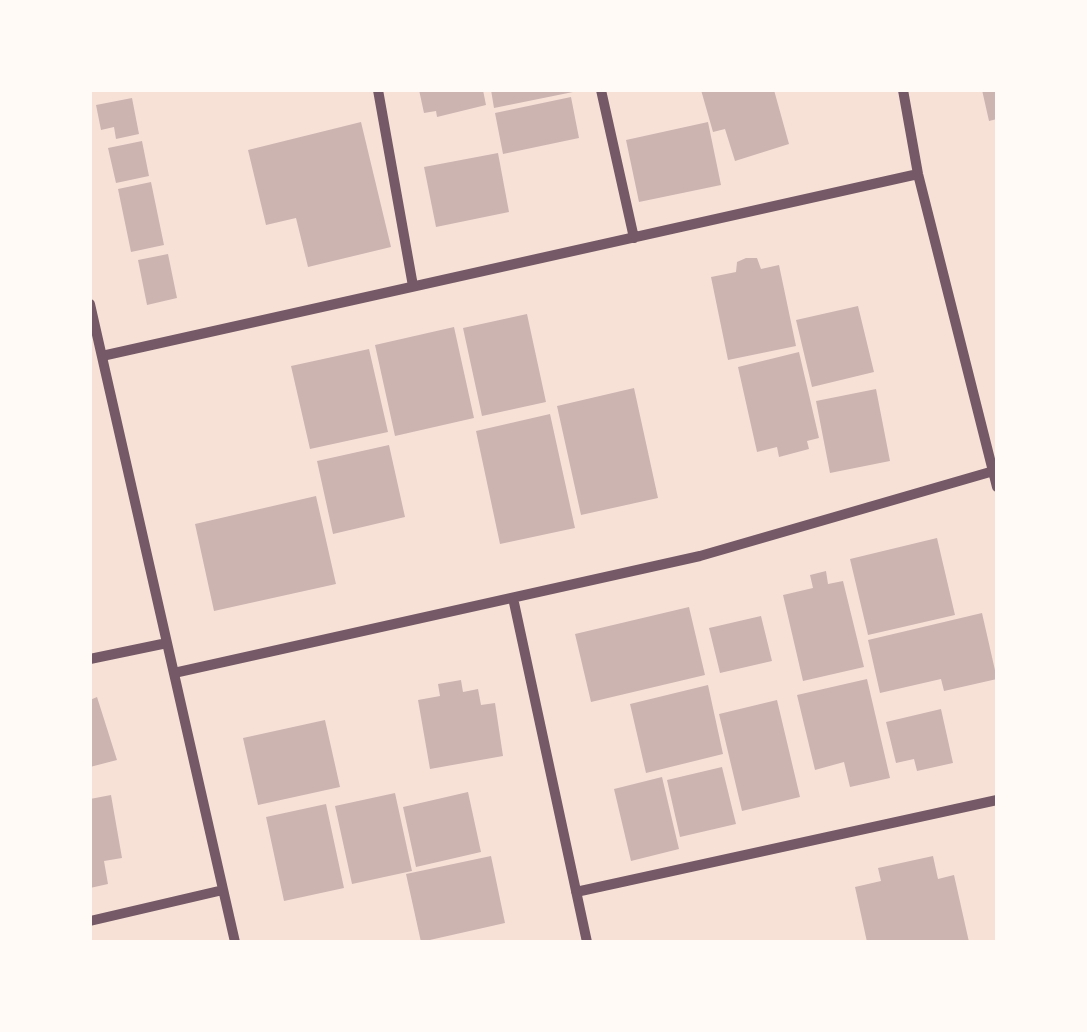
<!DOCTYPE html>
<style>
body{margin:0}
#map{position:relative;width:1087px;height:1032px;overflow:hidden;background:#f7e1d7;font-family:Poppins,sans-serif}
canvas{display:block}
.frame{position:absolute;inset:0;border:92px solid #fffaf5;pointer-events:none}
</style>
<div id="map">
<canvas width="1087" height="1032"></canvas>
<div class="frame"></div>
</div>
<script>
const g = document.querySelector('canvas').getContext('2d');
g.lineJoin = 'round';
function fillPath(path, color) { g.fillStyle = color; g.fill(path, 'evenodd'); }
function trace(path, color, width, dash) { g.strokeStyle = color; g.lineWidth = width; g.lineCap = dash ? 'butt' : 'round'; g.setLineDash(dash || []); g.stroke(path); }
const building = new Path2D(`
 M419,90H483L486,105L437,117L436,111L424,113Z
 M491,90H573V92L494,108Z
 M701,90H774L789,144L735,161L725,129L713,132Z
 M982,90H997V119L989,121Z
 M571,97L579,138L503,154L495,113Z
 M132,98L139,134L116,139L114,127L101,130L96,105Z
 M361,122L391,247L308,267L296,218L266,225L248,150Z
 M708,122L721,185L639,202L626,140Z
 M142,141L149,176L116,183L108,148Z
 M498,153L509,212L436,227L424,167Z
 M151,182L164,245L131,252L118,189Z
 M168,254L177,298L147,305L138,260Z
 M746,258H757L761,269L779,265L796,346L728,360L711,277L736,272L737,262Z
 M858,306L874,372L812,387L796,320Z
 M527,314L546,402L482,416L463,328Z
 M454,327L474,418L395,436L375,345Z
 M369,349L388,432L310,449L291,366Z
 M799,352L819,438L807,441L809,449L779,457L777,447L757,452L738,367Z
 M634,388L658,498L581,515L557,406Z
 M876,389L890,461L830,473L816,401Z
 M550,414L575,528L500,544L476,431Z
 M389,445L405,517L333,534L317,461Z
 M316,496L336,584L214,611L195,524Z
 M937,538L955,615L868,635L850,559Z
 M826,571L828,584L843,581L864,667L803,681L783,595L813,588L810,575Z
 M689,607L705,675L591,702L575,634Z
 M982,613L997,679L944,691L941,679L880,693L868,640Z
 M761,616L772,661L720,673L709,628Z
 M867,679L890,778L850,787L844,762L815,770L797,695Z
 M461,680L463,692L478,689L481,705L495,703L503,756L430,769L418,700L440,696L438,684Z
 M708,685L723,754L646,773L630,704Z
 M97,697L117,760L90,767V700Z
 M777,700L800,797L742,811L719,714Z
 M941,709L953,763L917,771L914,759L896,763L886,722Z
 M325,720L340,787L258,805L243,738Z
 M722,767L736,824L680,837L667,780Z
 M662,777L679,849L631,861L614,789Z
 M468,792L481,852L416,867L403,807Z
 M395,793L412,871L352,884L335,806Z
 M111,795L122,858L104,861L108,884L90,888V799Z
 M326,804L344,888L284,901L266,817Z
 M491,856L505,923L421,942L406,874Z
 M933,856L938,879L954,875L969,942H867L855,887L881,881L878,868Z`);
const minor = new Path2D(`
 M378,90L413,286
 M601,90L634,238
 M903,90L918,174L997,487
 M90,304L235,942
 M102,356L918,174
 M513,598L587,942
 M90,659L167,643
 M174,673L700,556L997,470
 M576,892L997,800
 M90,921L223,890`);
fillPath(building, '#ccb4b1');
trace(minor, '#755966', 10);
</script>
